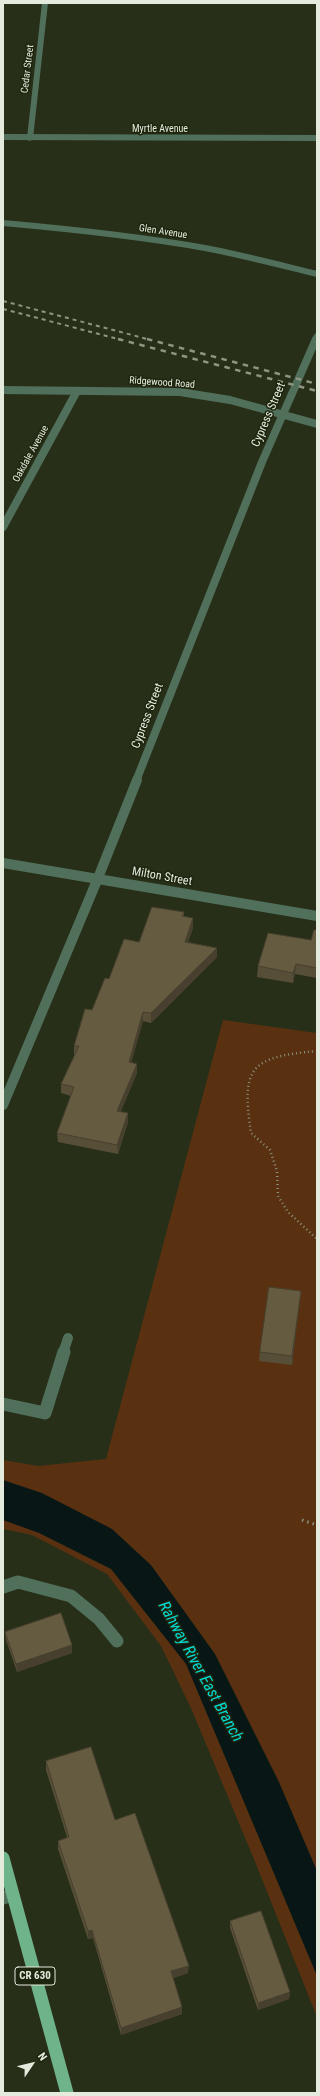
<!DOCTYPE html>
<style>
body{margin:0}
#map{position:relative;width:320px;height:2096px;overflow:hidden;background:#282f18;font-family:"Roboto Condensed",sans-serif}
canvas{display:block}
.frame{position:absolute;inset:0;border:4px solid #e5ebdc;pointer-events:none}
.north{position:absolute;left:12px;top:2044px;width:40px;height:40px;-webkit-text-stroke:3px #1e250e;paint-order:stroke;rotate:55deg;font-size:11px;font-weight:700;line-height:16px;text-align:center;color:#e5ebdc}
.north::after{content:'';display:block;margin:auto;width:14px;height:18px;background:#e5ebdc;clip-path:polygon(50% 0,100% 100%,50% 72%,0 100%)}
</style>
<div id="map">
<canvas width="320" height="2096"></canvas>
<div class="frame"></div>
<div class="north">N</div>
</div>
<script>
const g = document.querySelector('canvas').getContext('2d');
g.lineJoin = 'round';
function fillPath(path, color) { g.fillStyle = color; g.fill(path, 'evenodd'); }
function trace(path, color, width, dash) { g.strokeStyle = color; g.lineWidth = width; g.lineCap = dash ? 'butt' : 'round'; g.setLineDash(dash || []); g.stroke(path); }
function label(font, color, halo, rows, align = 'center') {
  g.font = font + ' "Roboto Condensed",sans-serif'; g.lineWidth = 3; g.setLineDash([]); g.textBaseline = 'middle'; g.strokeStyle = halo; g.fillStyle = color; for (const [text, x, y, turn = 0] of rows) {
    g.save(); g.translate(x, y); g.rotate((+turn || 0) * Math.PI / 180); g.textAlign = isNaN(turn) ? turn : align; if (halo) g.strokeText(text, 0, 0); g.fillText(text, 0, 0); g.restore();
  }
}
const green = new Path2D(`
 M223,1020L317,1033V2017L256,1864L191,1708L161,1646L107,1574L32,1535L3,1529V1460L38,1466L106,1459Z`);
const water = new Path2D(`
 M3,1480L42,1493L112,1529L151,1565L215,1654L279,1782L317,1871V1976L186,1664L111,1569L39,1533L3,1520Z`);
const pathFar1 = new Path2D(`
 M317,1051C250,1057 241,1067 251,1133L270,1150L277,1171L278,1196L288,1212L317,1239`);
const path = new Path2D(`
 M302,1520L317,1525`);
const serviceFar1 = new Path2D(`
 M63,1353L68,1338`);
const service = new Path2D(`
 M3,1404L45,1413L64,1352
 M3,1587L18,1582L71,1596L99,1619L117,1641
 M3,1898L12,1895`);
const minorFar2 = new Path2D(`
 M3,137L317,138
 M30,138L45,3
 M3,223C70,229 138,236 205,248C242,255 280,265 317,274
 M315,340L317,336`);
const minorFar1 = new Path2D(`
 M3,527L77,391
 M136,781L262,462L316,339`);
const minor = new Path2D(`
 M3,863L317,916
 M3,1105L98,878L137,780`);
const tertiary = new Path2D(`
 M3,390L180,392L230,400L317,424`);
const primary = new Path2D(`
 M3,1858L67,2093`);
const railFar1 = new Path2D(`
 M3,301L151,340
 M3,309L122,340`);
const rail = new Path2D(`
 M118,339L317,391
 M147,339L317,384`);
const wall = new Path2D(`
 M184,912V917L193,928L188,942L217,948V957L151,1023L143,1021L131,1062L137,1064V1073L121,1111L128,1122L118,1154L58,1142L57,1133L71,1096L61,1093V1084L75,1055H74V1046L109,979L139,942Z
 M317,930V978L295,974L293,983L257,977L258,966L311,940Z
 M301,1291L292,1365L259,1361L260,1352Z
 M5,1632L72,1653L17,1672L6,1640Z
 M46,1761L115,1820L188,1973L173,1978L182,2014L121,2035L93,1938L88,1939L58,1849V1841L67,1837L46,1770Z
 M230,1921L290,1992L289,1999L258,2010L230,1928Z`);
const shadedWall = new Path2D(`
 M193,918V928L184,951L185,942Z
 M217,948V957L151,1023V1013Z
 M296,964L295,974L293,983V973Z
 M143,1012V1021L129,1071V1062Z
 M137,1064V1073L117,1120V1111Z
 M128,1113V1122L118,1154L117,1145Z
 M301,1291L300,1300L292,1365V1356Z
 M72,1645V1653L17,1672L16,1664Z
 M92,1930L93,1938L88,1939V1931Z
 M189,1966L188,1973L171,1979V1971Z
 M290,1992L289,1999L258,2010V2003Z
 M182,2007V2014L121,2035V2028Z`);
const building = new Path2D(`
 M152,907L184,912L182,916L193,918L185,942L217,948L151,1013L143,1012L129,1062L137,1064L117,1111L128,1113L117,1145L57,1133L74,1087L61,1084L79,1046H74L85,1009L92,1010L105,978L109,979L124,939L139,942Z
 M314,930H317V968L296,964L293,973L258,966L268,933L311,940Z
 M269,1287L301,1291L292,1356L260,1352Z
 M61,1613L72,1645L16,1664L5,1632Z
 M91,1747L115,1820L135,1813L189,1966L171,1971L182,2007L121,2028L92,1930L88,1931L58,1841L69,1837L46,1761Z
 M261,1911L290,1992L258,2003L230,1921Z`);
const farStreetnames = [
 ["Cedar Street",28,69,-83],
 ["Myrtle Avenue",160,129],
 ["Glen Avenue",163,232,9],
 ["Ridgewood Road",162,383,4],
 ["Oakdale Avenue",31,454,-61]
];
const shields = [
 [35,1976,40]
];
const shieldNames = [
 ["CR 630",35,1976]
];
const streetNames = [
 ["Cypress Street",269,415,-67],
 ["Cypress Street",148,716,-69],
 ["Milton Street",162,877,10]
];
const nearWaternames = [
 ["Rahway River East Branch",200,1672,61]
];
fillPath(green, '#5a3110');
fillPath(water, '#081716');
trace(pathFar1, '#89907d', 2.5, [1, 3]);
trace(path, '#89907d', 3, [1.5, 4]);
trace(serviceFar1, '#50705c', 10);
trace(service, '#50705c', 13);
trace(minorFar2, '#50705c', 6);
trace(minorFar1, '#50705c', 8);
trace(minor, '#50705c', 10);
trace(tertiary, '#50705c', 8);
trace(primary, '#6fb38a', 13);
trace(railFar1, '#8e9582', 2, [4, 4]);
trace(rail, '#8e9582', 2.5, [5.5, 5.5]);
fillPath(wall, '#574e38');
fillPath(shadedWall, '#47402e');
fillPath(building, '#655b41');
trace(building, '#47402e', 1);
label('10px', '#e5ebdc', '#1e250e', farStreetnames);
for (const [x, y, w] of shields) { const box = new Path2D(); box.roundRect(x - w / 2, y - 9, w, 18, 3); g.fillStyle = '#1e250e'; g.fill(box); trace(box, '#e5ebdc', 1); }
label('bold 11px', '#e5ebdc', null, shieldNames);
label('12px', '#e5ebdc', '#1e250e', streetNames);
label('italic 16px', '#00dbd3', '#1e250e', nearWaternames);
</script>
